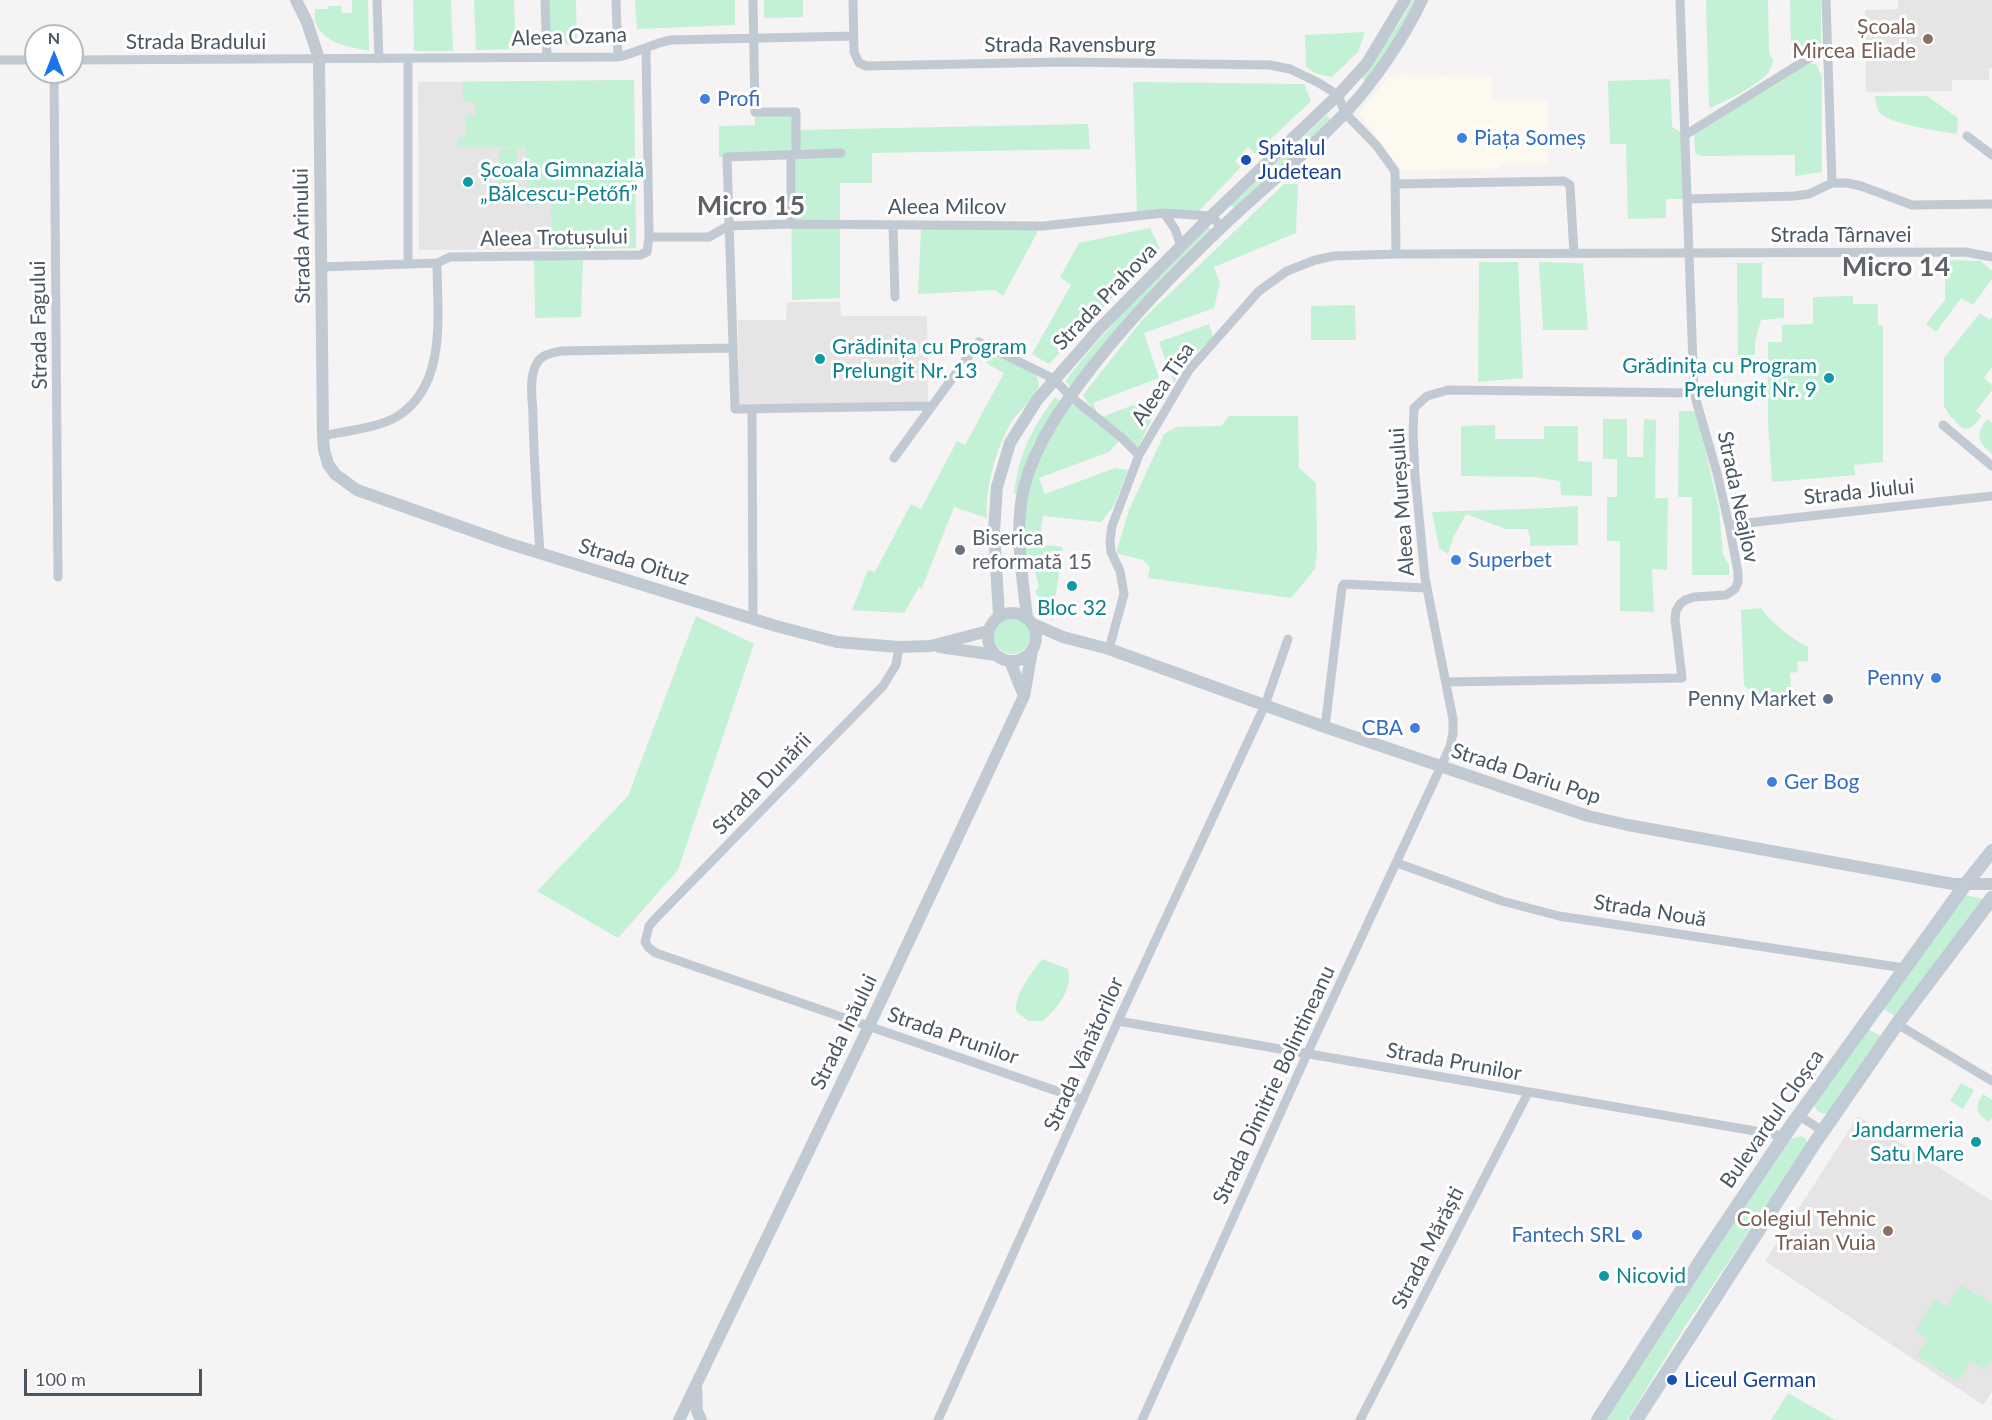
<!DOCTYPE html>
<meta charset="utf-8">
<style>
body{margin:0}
#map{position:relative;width:1992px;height:1420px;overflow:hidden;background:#f5f3f3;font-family:Lato,sans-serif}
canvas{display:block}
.north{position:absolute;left:24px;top:24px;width:60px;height:60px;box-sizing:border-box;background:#fff;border:2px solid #b7bbc0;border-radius:50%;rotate:0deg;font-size:16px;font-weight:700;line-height:24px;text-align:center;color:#4a5661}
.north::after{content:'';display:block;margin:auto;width:21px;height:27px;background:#1a73e8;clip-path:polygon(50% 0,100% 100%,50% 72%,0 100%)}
.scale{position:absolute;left:24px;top:1369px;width:178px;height:27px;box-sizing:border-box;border:3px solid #4a5661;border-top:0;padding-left:8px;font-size:18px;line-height:21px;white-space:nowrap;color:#4a5661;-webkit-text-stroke:4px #fff;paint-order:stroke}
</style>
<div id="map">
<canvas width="1992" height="1420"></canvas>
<div class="north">N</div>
<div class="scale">100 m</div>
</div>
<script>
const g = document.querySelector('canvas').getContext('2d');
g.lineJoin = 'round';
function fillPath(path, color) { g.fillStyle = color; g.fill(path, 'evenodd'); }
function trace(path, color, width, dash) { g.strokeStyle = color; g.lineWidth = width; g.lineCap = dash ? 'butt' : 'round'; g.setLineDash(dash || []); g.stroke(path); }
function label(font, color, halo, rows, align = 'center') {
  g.font = font + ' Lato,sans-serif'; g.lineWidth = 6; g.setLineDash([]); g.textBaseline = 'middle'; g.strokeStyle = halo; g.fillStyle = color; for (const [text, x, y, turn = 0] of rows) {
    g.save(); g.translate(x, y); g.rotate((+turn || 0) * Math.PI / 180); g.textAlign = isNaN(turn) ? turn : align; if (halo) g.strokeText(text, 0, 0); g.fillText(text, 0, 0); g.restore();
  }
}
const commercial = new Path2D(`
 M1401,75L1492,77L1493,100L1548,101V163L1499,164L1498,169L1400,170L1359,113L1388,78Z`);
const education = new Path2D(`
 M1898,0H1992V68H1989V80H1952V91L1866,92L1865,10L1898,9Z
 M634,80L636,248L419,250L418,82Z
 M787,302H840L841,316H927L928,403L739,405L738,320H786Z
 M1858,1116L1992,1201V1392L1983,1405L1765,1261Z`);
const green = new Path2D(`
 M352,0H368L369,51C350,47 325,44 316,24C314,20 315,14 315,9H328V6H341L342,13H352Z
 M413,0H451L453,51H414Z
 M474,0H514L516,49L476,50Z
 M545,0H576L577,44L547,45Z
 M635,0H735V25L637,29Z
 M764,0H803V17L764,18Z
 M1412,0H1417L1393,44L1366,82L1362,78L1405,14Z
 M1706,0H1768L1769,53L1773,60C1772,63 1772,67 1770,70C1763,83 1723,103 1709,108Z
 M1790,0H1821V43C1812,50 1802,57 1791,53Z
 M1365,32L1358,52L1332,77L1315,73L1306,67L1305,35Z
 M1806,62L1817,65L1822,78V172L1795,176V155L1701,156L1695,153L1694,130Z
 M1670,79L1672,127L1685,135L1689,199H1666V218L1628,219L1626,144H1610L1608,81Z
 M634,80L636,248L552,250L551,204L527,205L526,147H457V137H466V116L475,115V102H463V82Z
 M1133,82L1304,84L1311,101L1255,154L1248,147L1235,161L1241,167L1199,211L1137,214Z
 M1875,96H1927L1958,118L1957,134C1940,131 1892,125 1880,113C1876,108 1876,102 1875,96Z
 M755,112H796L797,130L1088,124L1090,149L872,153V183H840V298L792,300L791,156L719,157V126L755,125Z
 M1327,115L1330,120L1235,211L1231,205Z
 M517,148L516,189H499V149Z
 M1284,184H1298L1296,233L1214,267L1220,283L1214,308L1144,333L1159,378L1093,403L1099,418L1165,393L1138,447L1110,427L1122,438L1109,452L1039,478L1045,494L1115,468L1128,470L1114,506L1101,522L1043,516L1039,544L1063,547L1052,621L1035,591L1039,587L1032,560H1021L1024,488L1065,404L1087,408L1096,415L1083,395L1143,319Z
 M1208,227L1212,230L1122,322L1070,386L1065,381C1108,325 1158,277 1208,227Z
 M921,228H1037V233L1003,296L995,290L918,294Z
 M1150,228L1160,248L1049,364L1032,354L1071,285L1060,277L1079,243Z
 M534,256H583L581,317L535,318Z
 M1946,260L1981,261L1992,271V279L1973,305L1961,298L1936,332L1926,324L1945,300Z
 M1479,262H1518L1523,378L1478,382Z
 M1539,262L1583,263L1588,330H1543Z
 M1737,263H1762V298H1784V318L1761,320L1755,342V355H1738Z
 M1853,296V304H1878V325H1883V462L1854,465L1855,475L1772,482L1768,422V342H1782V325L1813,324V297Z
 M1355,305L1356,340H1311V306Z
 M1980,313L1990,320L1992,317V367L1984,378L1992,385V390L1976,411L1982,416L1973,426L1967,429L1962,428L1950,416L1944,406V358Z
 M1209,324L1213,337L1183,366L1174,383L1159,342Z
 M992,348C1008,356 1036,363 1039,383C1040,394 1019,411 1013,420C997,443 984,491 987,518L954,507L922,588L919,587L904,613L852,610L868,570L875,572L911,504L921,509L957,441L965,445L1004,373L986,363Z
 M1055,397L1061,402L1032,446L1018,492L1014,494C1019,453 1031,430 1055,397Z
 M1679,411H1696L1719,509L1723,555L1729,565V575H1692V497H1678Z
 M1229,416H1298L1299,468L1316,483L1317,551L1315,569L1291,598L1148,578L1150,567L1143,560L1116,553L1129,510L1164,434L1176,427L1221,426Z
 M1603,419H1627V457H1643L1644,419L1656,420L1655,498H1668L1667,570L1652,569L1654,612L1620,611V541H1607V497H1617V459H1603Z
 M1987,419L1992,423V454C1978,442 1975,435 1987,419Z
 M1495,425V439H1544V426H1578V461L1592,462V496L1561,495L1560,481L1534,477L1461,476V426Z
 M1578,506V545L1530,546V536L1527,529H1506L1466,514L1453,538L1448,554L1439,548L1432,512L1549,508Z
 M1761,608C1774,625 1789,637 1808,647V661L1797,662L1798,672L1790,673L1792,702L1787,708L1760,702L1744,685L1741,610Z
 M696,616L754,644L678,870L618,938L537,891L628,796Z
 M994 636a18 18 0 1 1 36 0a18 18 0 1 1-36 0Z
 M1961,894L1987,900L1895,1016L1879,1006Z
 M1042,959L1068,969C1073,989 1058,1008 1043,1021H1028L1016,1011C1015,993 1031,974 1042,959Z
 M1865,1028L1881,1036L1828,1113C1820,1114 1816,1112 1814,1104Z
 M1961,1083L1974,1090L1963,1109L1950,1101Z
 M1983,1094L1992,1100V1117L1989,1122C1976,1114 1974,1107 1983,1094Z
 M1801,1136L1805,1138L1808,1144L1686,1325L1627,1420H1605L1661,1331L1791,1139Z
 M1961,1285L1992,1304V1327L1990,1331L1992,1332V1360L1985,1370L1970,1361L1958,1382L1917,1356L1927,1339L1915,1331L1935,1299L1947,1307Z
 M1788,1393L1835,1420H1771Z`);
const minor = new Path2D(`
 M377,0L379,59
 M545,0L547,57
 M616,0L618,57
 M753,0L755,112H796V155
 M853,0L854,52L859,63L866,66L1063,62L1270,65L1290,69L1319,83L1338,95L1345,113L1376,145L1395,171L1396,254
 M1826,0L1832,183
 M646,49L649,237
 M408,59V263
 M0,60H36
 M72,60L618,57C637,53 653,43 671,40L854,36
 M54,72L58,577
 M1685,135L1827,47
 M1967,136L1992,155
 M841,153L727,157L735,409L932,406L979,342L1054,379L1070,396L1122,438L1139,455
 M1396,184L1564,181L1570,185L1574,254
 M1689,199L1795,196L1809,194L1832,183H1847L1861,186L1912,205L1992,204
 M1164,213L1175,229L1181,246
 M791,224V155
 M893,225L895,297
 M321,267L437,263L450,257L640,255L647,252L649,237H709L728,226L791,224L1043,226L1164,213L1211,216L1222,227
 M752,409L753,619
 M1943,425L1992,466
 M323,436C345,431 379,428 398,416C448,384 437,313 437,263
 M894,458L932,406
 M1729,525L1992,496
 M540,553C537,508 534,463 533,418C533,401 528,378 537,363C542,354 553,353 561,351L733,348
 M899,647L896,665L883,686L655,919L649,926L645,942L649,948L656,953L1083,1100
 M1109,649L1124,594L1120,571L1111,552L1110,541L1112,526L1139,455L1189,370L1259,291L1287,271L1315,260L1334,256L1396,254L1965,252L1992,257
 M1446,682L1682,678L1675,619L1676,611L1680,604L1685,600L1694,597L1726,595L1735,589L1738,582V572L1729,525L1717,473L1694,393L1680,0
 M1325,727L1342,587L1344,584L1426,588
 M1397,863L1502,901L1559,916L1904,968
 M1118,1021L1784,1136
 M1897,1024L1992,1081
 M1798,1115L1823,1131
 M938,1420L1118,1021L1265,705L1288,639
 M1142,1420L1307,1054L1450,747L1453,733V719L1425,578L1415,475L1413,433L1414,408L1427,396L1448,390L1694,393
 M1360,1420L1528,1093`);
const tertiary = new Path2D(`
 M296,0L307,22L319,59L323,436L324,450L328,464L335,474L357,490L507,543L776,626L837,642L899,647L931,646L988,631
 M988 637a24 24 0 1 1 48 0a24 24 0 1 1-48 0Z
 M999,616L994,531L997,487L1010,443L1037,400L1099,329L1211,216L1338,95L1367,63L1405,0
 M1027,617C1022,574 1014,529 1024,487C1036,441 1065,402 1093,366C1132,316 1177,270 1223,226C1263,188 1307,153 1346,112C1374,82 1404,38 1422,0
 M1033,624L1063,637L1109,649L1325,727L1588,816L1628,825L1953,884H1992
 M939,647L996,655
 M1010,661L1024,696
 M696,1386L697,1411L701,1420
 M679,1420L869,1026L1024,696L1032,651`);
const secondary = new Path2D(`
 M1598,1420L1705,1254L1791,1126L1965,885L1992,851
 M1636,1420L1816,1141L1897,1024L1992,898`);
const markers = [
 [1928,39,6,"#8d6e63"],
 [705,99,6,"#3f7fe0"],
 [1462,138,6,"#3f7fe0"],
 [1246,160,6,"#1a4fb4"],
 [468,182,6,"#0f9aa8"],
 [820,359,6,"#0f9aa8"],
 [1829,378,6,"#0f9aa8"],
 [960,550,6,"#6b7280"],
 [1456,560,6,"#3f7fe0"],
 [1072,586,6,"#0f9aa8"],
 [1936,678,6,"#3f7fe0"],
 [1828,699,6,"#5c6f8a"],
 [1415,728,6,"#3f7fe0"],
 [1772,782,6,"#3f7fe0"],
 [1976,1142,6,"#0f9aa8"],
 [1888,1231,6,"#8d6e63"],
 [1637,1235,6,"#3f7fe0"],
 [1604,1276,6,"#0f9aa8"],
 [1672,1380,6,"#1a4fb4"]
];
const educationNames = [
 ["Școala",1916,27],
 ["Mircea Eliade",1916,51],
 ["Colegiul Tehnic",1876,1219],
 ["Traian Vuia",1876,1243]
];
const streetNames = [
 ["Aleea Ozana",569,37,-2],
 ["Strada Bradului",196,42],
 ["Strada Ravensburg",1070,45],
 ["Aleea Milcov",947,207],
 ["Strada Târnavei",1841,235],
 ["Strada Arinului",302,236,-91],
 ["Aleea Trotușului",554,238,-1],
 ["Strada Prahova",1105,297,-46],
 ["Strada Fagului",39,325,-91],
 ["Aleea Tisa",1163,384,-56],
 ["Strada Jiului",1859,492,-6],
 ["Strada Neajlov",1738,497,78],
 ["Aleea Mureșului",1402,502,-94],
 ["Strada Oituz",634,562,17],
 ["Strada Dariu Pop",1526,774,18],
 ["Strada Dunării",762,784,-46],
 ["Strada Nouă",1650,911,9],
 ["Strada Inăului",844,1032,-64],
 ["Strada Prunilor",953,1036,19],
 ["Strada Vânătorilor",1084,1054,-66],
 ["Strada Prunilor",1454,1062,10],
 ["Strada Dimitrie Bolintineanu",1274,1085,-65],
 ["Bulevardul Cloșca",1772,1119,-55],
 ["Strada Mărăști",1428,1248,-63]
];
const shopNames = [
 ["Profi",717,99],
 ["Piața Someș",1474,138],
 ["Superbet",1468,560],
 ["Penny",1924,678,"right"],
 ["CBA",1403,728,"right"],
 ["Ger Bog",1784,782],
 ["Fantech SRL",1625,1235,"right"]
];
const transitNames = [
 ["Spitalul",1258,148],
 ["Judetean",1258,172],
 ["Liceul German",1684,1380]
];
const cultureNames = [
 ["Școala Gimnazială",480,170],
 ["„Bălcescu-Petőfi”",480,194],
 ["Grădinița cu Program",832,347],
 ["Prelungit Nr. 13",832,371],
 ["Grădinița cu Program",1817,366,"right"],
 ["Prelungit Nr. 9",1817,390,"right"],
 ["Bloc 32",1072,608,"center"],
 ["Jandarmeria",1964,1130,"right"],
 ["Satu Mare",1964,1154,"right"],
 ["Nicovid",1616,1276]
];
const worshipNames = [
 ["Biserica",972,538],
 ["reformată 15",972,562]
];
const serviceNames = [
 ["Penny Market",1816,699]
];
const districtNames = [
 ["Micro 15",751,206],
 ["Micro 14",1896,267]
];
fillPath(commercial, '#fdf9ef');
fillPath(education, '#e6e4e5');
fillPath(green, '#c3f1d5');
trace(minor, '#c1cad2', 9);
trace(tertiary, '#c1cad2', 12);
trace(secondary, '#c1cbd6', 14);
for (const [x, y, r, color] of markers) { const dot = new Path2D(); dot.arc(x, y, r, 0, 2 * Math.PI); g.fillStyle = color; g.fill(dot); trace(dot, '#fff', 2); }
label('21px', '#785e54', '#fff', educationNames, 'right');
label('21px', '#4a5661', '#fff', streetNames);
label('21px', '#366cbe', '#fff', shopNames, 'left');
label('21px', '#164399', '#fff', transitNames, 'left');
label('21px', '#0d838f', '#fff', cultureNames, 'left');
label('21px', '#5b616d', '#fff', worshipNames, 'left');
label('21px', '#4e5e75', '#fff', serviceNames, 'right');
label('bold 27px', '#5f6368', '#fff', districtNames);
</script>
